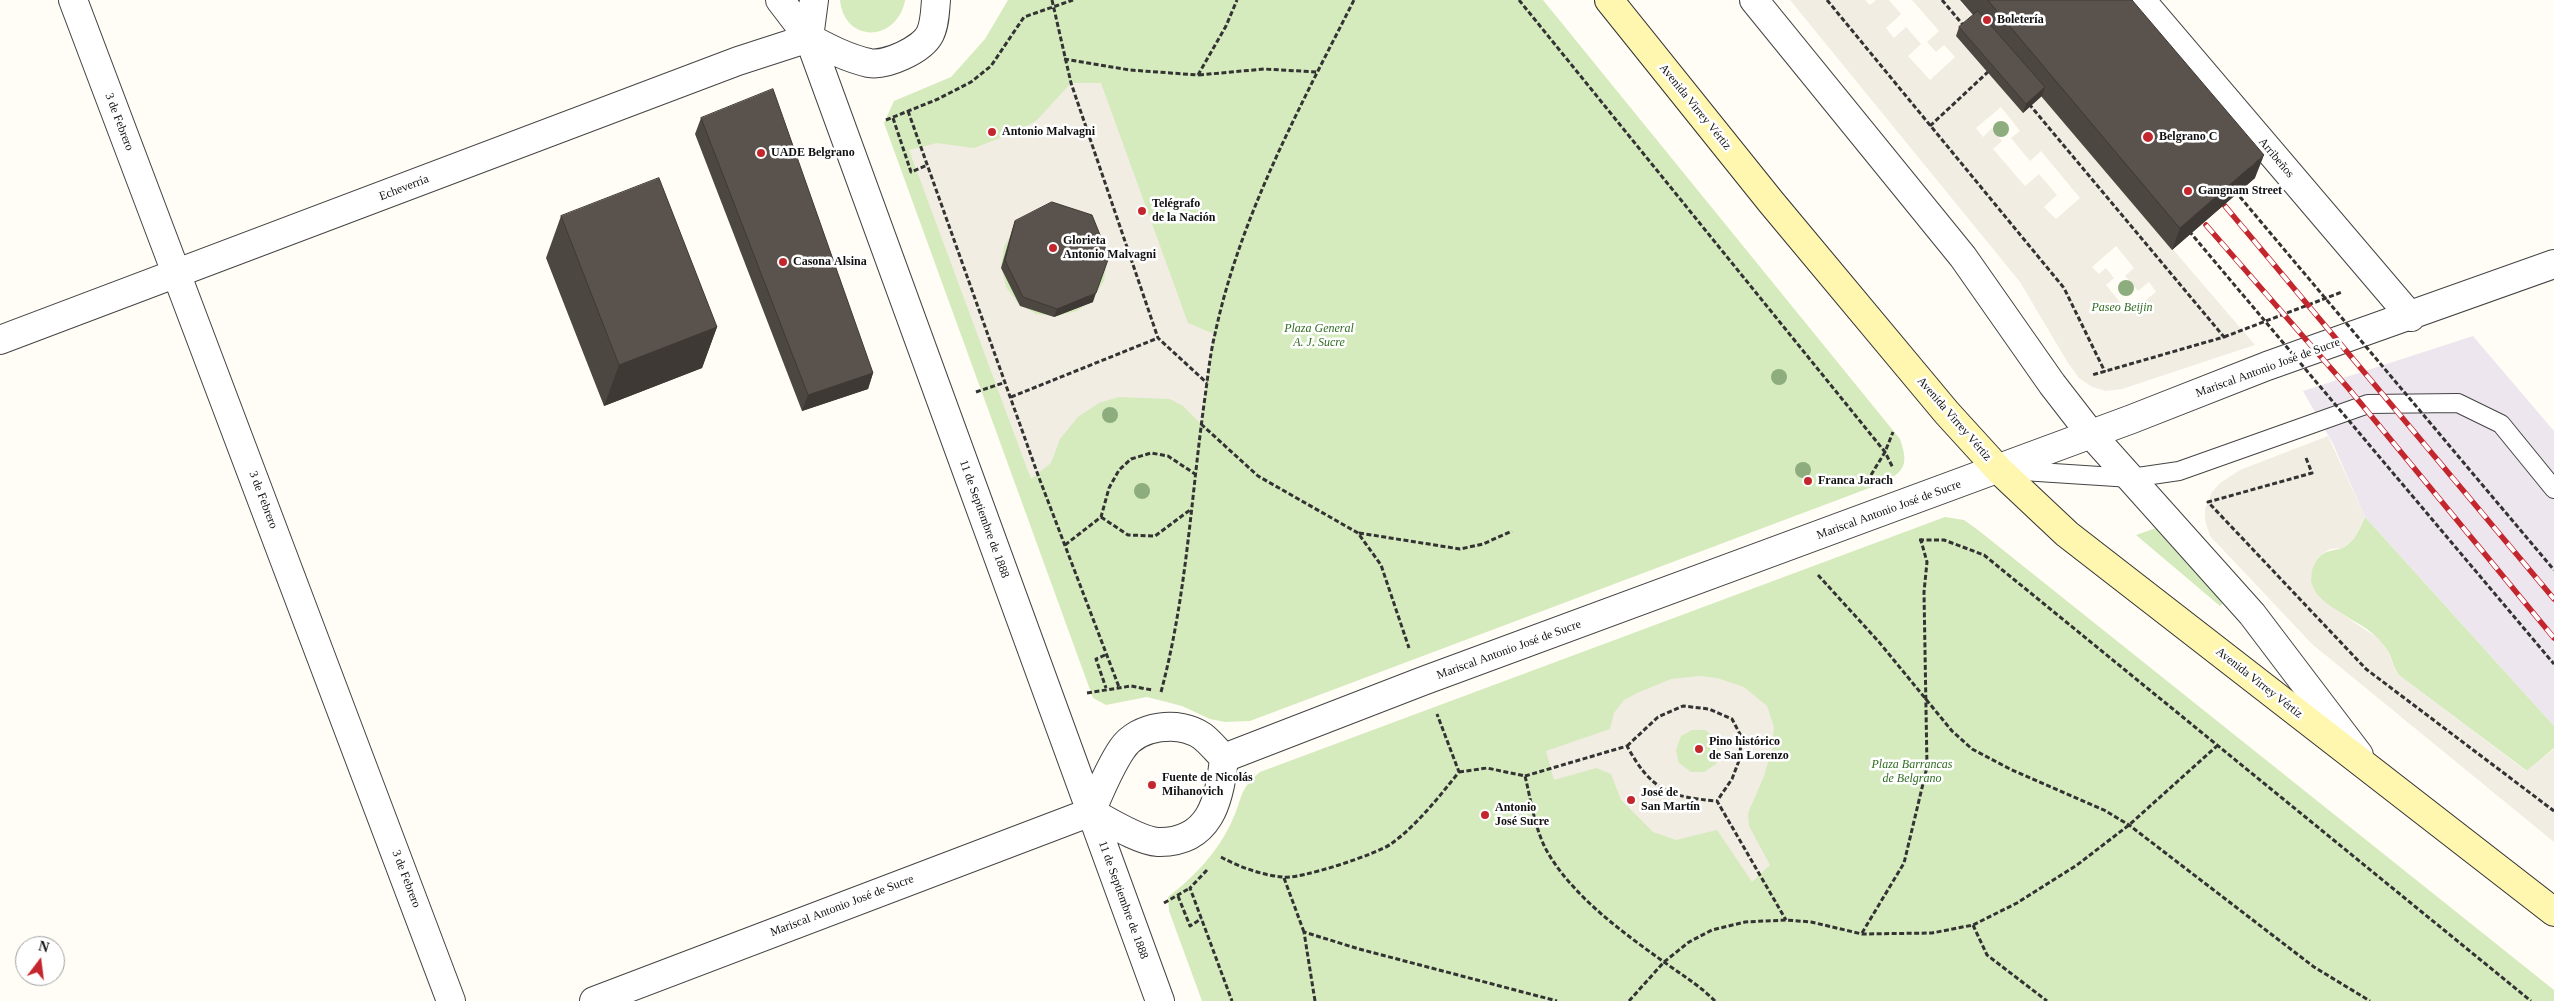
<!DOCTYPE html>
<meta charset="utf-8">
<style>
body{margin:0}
#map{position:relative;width:2554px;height:1001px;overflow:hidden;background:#fffdf5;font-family:"Times New Roman",serif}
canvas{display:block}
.north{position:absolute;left:15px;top:936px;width:50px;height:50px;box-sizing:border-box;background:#fff;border:1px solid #a0a0a0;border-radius:50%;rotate:15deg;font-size:14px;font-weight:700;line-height:20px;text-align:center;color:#111}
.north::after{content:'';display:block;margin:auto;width:18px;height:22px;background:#c4262e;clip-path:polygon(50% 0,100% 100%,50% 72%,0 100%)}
</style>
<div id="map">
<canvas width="2554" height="1001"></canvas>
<div class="north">N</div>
</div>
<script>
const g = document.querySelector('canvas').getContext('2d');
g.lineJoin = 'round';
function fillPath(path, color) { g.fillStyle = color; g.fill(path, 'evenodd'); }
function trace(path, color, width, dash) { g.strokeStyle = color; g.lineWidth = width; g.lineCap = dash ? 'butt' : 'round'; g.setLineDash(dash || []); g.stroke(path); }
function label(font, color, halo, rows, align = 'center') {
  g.font = font + ' "Times New Roman",serif'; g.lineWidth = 5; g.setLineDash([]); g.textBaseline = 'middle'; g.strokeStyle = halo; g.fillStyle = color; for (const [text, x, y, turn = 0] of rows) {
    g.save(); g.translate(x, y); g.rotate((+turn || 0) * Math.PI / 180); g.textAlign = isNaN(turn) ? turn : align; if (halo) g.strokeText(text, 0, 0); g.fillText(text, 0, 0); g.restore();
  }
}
const industrial = new Path2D(`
 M2473,336L2554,431V726L2365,517L2333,444L2303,391Z`);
const green = new Path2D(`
 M840,0H905V1C896,43 844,43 840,0Z
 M1008,0H1543L1900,439C1909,465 1905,472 1880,484L1250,721L1225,722L1210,719L1182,706L1147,697L1106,705L1093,698L884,123L894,101L951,77L985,39Z
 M1945,517L1964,520L1978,530L2554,990V1001H1202L1169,911L1168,897C1194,877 1218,852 1232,821C1243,798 1238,790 1260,772Z
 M2365,517L2554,726V748L2527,771L2400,676C2394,669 2393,663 2390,655C2387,648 2379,640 2373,634C2355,616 2286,596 2318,558C2325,550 2334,551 2342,548C2354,543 2360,528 2365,517Z
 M2156,528L2227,599L2220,606L2136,535Z`);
const plaza = new Path2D(`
 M1790,0H1865L1870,5L1876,0H1889L1901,14L1886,28L1894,38L1906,27L1921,44L1908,56L1930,80L1955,57L1944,45L1936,52L1927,42L1939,31L1912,0H1959L2255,345L2122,389L2106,391L2092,387L2079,378L2068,363L2020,282ZM2001,107L2020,131L2011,138L2030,161L2041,151L2080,198L2056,219L2044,207L2057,195L2039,174L2025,186L1993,149L2002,141L1992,128L1983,137L1976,128ZM2116,246L2134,268L2125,276L2138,291L2149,282L2156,292L2129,313L2106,285L2114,278L2106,268L2099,274L2092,267Z
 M1071,83H1101L1188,323L1214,334L1201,424L1183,406L1170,399L1119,397L1099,403L1078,417L1060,439L1051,463L1031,479L909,150L937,143L974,148L1016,132L1037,120ZM1014,229L1107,261L1104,281L1093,299L1077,311L1057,316L1036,314L1018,303L1006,287L1001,266L1004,247Z
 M2328,436L2365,517L2354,539L2343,548L2330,549L2318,557L2312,570L2311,582L2316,593L2327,604L2379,639L2389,653L2395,670L2400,676L2526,771L2554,749V842L2312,644L2210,536L2205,520V509L2212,492L2220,483L2240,470Z
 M1699,676L1717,678L1744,687L1767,706L1774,727L1772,749L1764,776L1748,813L1749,826L1770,865L1752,882L1717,830L1676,840L1653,832L1621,800L1611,774L1596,768L1554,780L1546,751L1610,729L1614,713L1624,700L1637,693L1671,679ZM1692,730H1705L1716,738L1720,754L1716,764L1704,772H1691L1679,763L1676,750L1681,736Z`);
const path = new Path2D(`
 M1052,0L1071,83L1158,338L1207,383
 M1519,0L1885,452L1893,468
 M1827,0L2064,288L2105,372
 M1942,0L1964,26
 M1064,59L1130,70L1198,75L1226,26L1237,0
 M1199,75L1264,69L1317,72
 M2029,104L2224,337L2092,375
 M908,111L1038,475L1119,687
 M893,118L911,172L927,165
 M886,120L938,99L971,82L991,66L1024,17L1073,0
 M1930,126L1990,70
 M2224,337L2342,292
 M976,392L1006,382
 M1011,397L1158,338
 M1201,424L1258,476L1358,533L1381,565L1409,648
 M2306,458L2312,473L2208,502L2366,669L2554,811
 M1871,475L1885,452L1893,432
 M1101,517L1128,535L1155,536L1190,510
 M1359,533L1460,549L1483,544L1512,531
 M1919,540H1944L1984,555L2531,1001
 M1065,545L1101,517L1109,488L1119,470L1131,459L1151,453L1168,456L1195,474
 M1818,575L1879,642L1952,731L1972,749L2010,769L2104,810L2129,825L2314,967L2370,1001
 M1105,655L1096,659L1106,688
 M1161,692C1187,595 1191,496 1205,397C1208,376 1210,354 1215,334C1240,216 1300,107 1354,0
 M1087,693L1131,686L1152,690
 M1627,746L1658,717L1683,706L1709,709L1732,719L1741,736L1740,758L1732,779L1717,801
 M1459,772L1487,768L1525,776C1531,800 1535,831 1548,853C1574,897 1622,932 1664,962C1682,975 1699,985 1715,1001
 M1525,776L1627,746C1651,790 1669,797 1717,801L1786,920
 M1221,857C1239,867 1262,875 1282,877C1299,880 1377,854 1391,844C1418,824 1438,798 1459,772L1437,714
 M1207,870L1190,888L1232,1001
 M1284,878L1304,932
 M1178,896L1190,926L1201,919
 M1164,903L1190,888
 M1973,925L1987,955L2047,1001
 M1862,933L1904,863L1927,767L1924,592L1927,562L1920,537
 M1315,1001L1304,932L1359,949L1557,1001
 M1629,1001L1664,962L1689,942L1712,930L1745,922L1786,920L1811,922L1862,934L1932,933L1973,925L2017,903L2077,865L2129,825L2218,745`);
const lane = new Path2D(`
 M2007,470L2131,478L2179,471L2368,404L2458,403L2501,424L2554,489`);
const street = new Path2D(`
 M73,0L451,1001
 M780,0L809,38L1160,1001
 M1754,0L1963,257L2052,384L2090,433L2252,614L2359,755
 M2141,0L2411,317
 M809,38L814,0
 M0,340L738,61L809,38C828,48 847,58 869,63C886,66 922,50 930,34C935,24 935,11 936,0
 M1224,758L1423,681L2132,419L2267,366L2554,264
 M1091,812C1108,821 1139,841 1158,842C1210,843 1220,800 1224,758
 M594,1001L1091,812C1100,791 1109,768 1122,749C1138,725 1179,720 1202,736C1210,742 1217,751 1224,758`);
const secondary = new Path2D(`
 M1609,0L1771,202L1947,413L1999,470L2067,534L2554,912`);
const rail = new Path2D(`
 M2225,206L2554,599
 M2206,225L2349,389L2554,638`);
const pathBridge = new Path2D(`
 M2235,191L2554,570
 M2189,231L2554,664`);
const trees = [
 [2001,129],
 [2126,288],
 [1779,377],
 [1110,415],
 [1803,470],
 [1142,491]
];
const wall = new Path2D(`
 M1960,0H2132L2255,178L2172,250L2041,96L2023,113L1956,36L1959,27L1973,15Z
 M701,118L873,373L868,389L802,411L695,134Z
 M561,216L717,327L702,368L604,406L546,258Z
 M1015,221L1093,302L1054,317L1020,306L1001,268L1012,230Z`);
const shadedWall = new Path2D(`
 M2045,87L2042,96L2023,113L2026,104Z
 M2264,155L2255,178L2172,250L2180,228Z
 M1096,293L1093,302L1054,317L1057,309Z
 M717,327L702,368L604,406L619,365Z
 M873,373L868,389L802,411L808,395Z`);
const building = new Path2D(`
 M1988,0H2132L2264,155L2180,228Z
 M1978,11L2045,87L2026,104L1959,27Z
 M773,89L873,373L808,395L701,118Z
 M659,178L717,327L619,365L561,216Z
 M1052,202L1092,215L1109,257L1096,293L1057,309L1023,297L1005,260L1015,221Z`);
const markers = [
 [1987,20,5,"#c4262e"],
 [992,132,5,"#c4262e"],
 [2148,137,6,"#c4262e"],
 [761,153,5,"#c4262e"],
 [2188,191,5,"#c4262e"],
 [1142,211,5,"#c4262e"],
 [1053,248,5,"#c4262e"],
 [783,262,5,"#c4262e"],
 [1808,481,5,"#c4262e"],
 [1699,749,5,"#c4262e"],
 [1152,785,5,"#c4262e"],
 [1631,800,5,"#c4262e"],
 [1485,815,5,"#c4262e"]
];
const poiNames = [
 ["Boletería",1997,20],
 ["Antonio Malvagni",1002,132],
 ["Belgrano C",2159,137],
 ["UADE Belgrano",771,153],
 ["Gangnam Street",2198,191],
 ["Telégrafo",1152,204],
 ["de la Nación",1152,218],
 ["Glorieta",1063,241],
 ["Antonio Malvagni",1063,255],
 ["Casona Alsina",793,262],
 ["Franca Jarach",1818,481],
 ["Pino histórico",1709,742],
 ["de San Lorenzo",1709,756],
 ["Fuente de Nicolás",1162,778],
 ["Mihanovich",1162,792],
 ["José de",1641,793],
 ["San Martín",1641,807],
 ["Antonio",1495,808],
 ["José Sucre",1495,822]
];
const streetNames = [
 ["Avenida Virrey Vértiz",1695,107,51],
 ["3 de Febrero",119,122,69],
 ["Arribeños",2276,158,50],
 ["Echeverría",404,188,-21],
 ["Mariscal Antonio José de Sucre",2268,368,-20],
 ["Avenida Virrey Vértiz",1954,419,49],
 ["3 de Febrero",263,500,69],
 ["Mariscal Antonio José de Sucre",1889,510,-20],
 ["11 de Septiembre de 1888",984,519,70],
 ["Mariscal Antonio José de Sucre",1509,650,-20],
 ["Avenida Virrey Vértiz",2259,683,38],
 ["3 de Febrero",406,879,69],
 ["11 de Septiembre de 1888",1123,900,70],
 ["Mariscal Antonio José de Sucre",842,906,-21]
];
const parkNames = [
 ["Paseo Beijin",2122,308],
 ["Plaza General",1319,329],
 ["A. J. Sucre",1319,343],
 ["Plaza Barrancas",1912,765],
 ["de Belgrano",1912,779]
];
fillPath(industrial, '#eee6ef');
fillPath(green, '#d5ebbd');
fillPath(plaza, '#f1ede2');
trace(lane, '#444', 20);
trace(street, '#444', 30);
trace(secondary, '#333', 30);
trace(path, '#333', 3, [5, 2.5]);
trace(lane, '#fff', 18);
trace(street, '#fff', 28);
trace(secondary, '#fff6b0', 28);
trace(rail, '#c4262e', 5.5);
trace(rail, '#fff', 4, [11]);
trace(pathBridge, '#333', 3, [5, 2.5]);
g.fillStyle = '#8dad7f';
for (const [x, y] of trees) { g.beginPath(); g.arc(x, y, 8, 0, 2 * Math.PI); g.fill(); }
fillPath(wall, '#4d4742');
fillPath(shadedWall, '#3f3936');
fillPath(building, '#5a524d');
trace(building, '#3f3936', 1);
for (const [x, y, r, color] of markers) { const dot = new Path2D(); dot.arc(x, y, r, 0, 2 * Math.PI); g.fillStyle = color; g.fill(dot); trace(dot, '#fff', 2); }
label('bold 12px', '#111', '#fff', poiNames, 'left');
label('12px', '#111', '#fff', streetNames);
label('italic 12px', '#2f6b1f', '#fff', parkNames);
</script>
